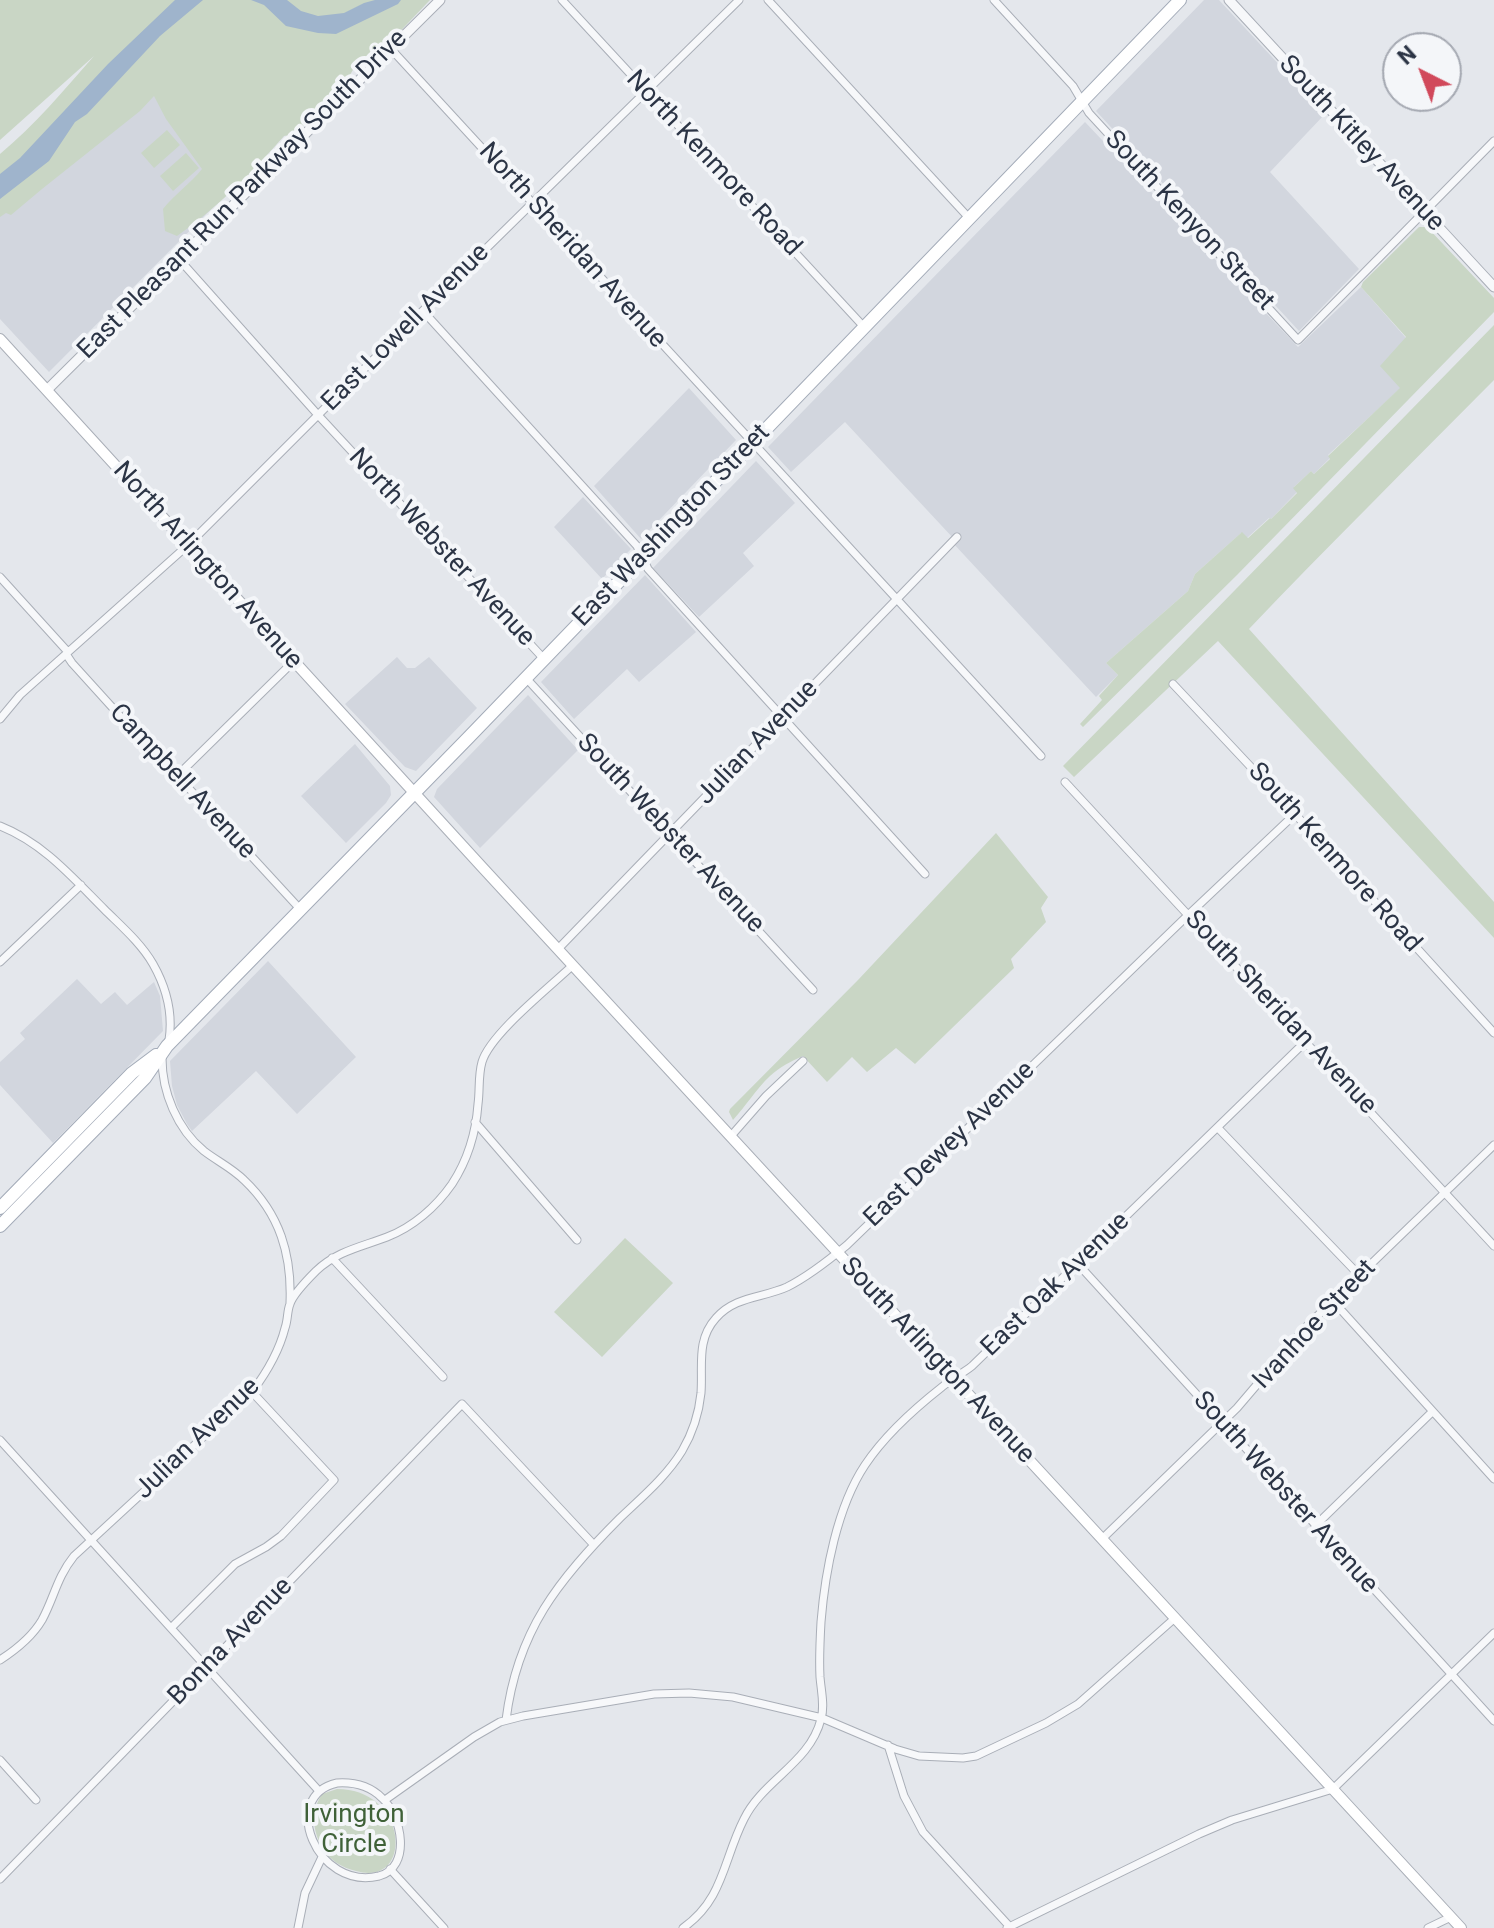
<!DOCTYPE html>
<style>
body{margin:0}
#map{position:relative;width:1494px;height:1928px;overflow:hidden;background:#e4e7ec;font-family:Roboto,sans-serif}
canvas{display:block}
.north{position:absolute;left:1382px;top:32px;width:80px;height:80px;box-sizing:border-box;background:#f4f6f9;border:2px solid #a4a8b1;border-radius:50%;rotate:318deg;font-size:22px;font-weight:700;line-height:32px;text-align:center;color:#2b3445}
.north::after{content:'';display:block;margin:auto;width:28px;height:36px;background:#d1495b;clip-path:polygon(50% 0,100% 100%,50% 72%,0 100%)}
</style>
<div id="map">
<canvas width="1494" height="1928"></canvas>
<div class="north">N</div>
</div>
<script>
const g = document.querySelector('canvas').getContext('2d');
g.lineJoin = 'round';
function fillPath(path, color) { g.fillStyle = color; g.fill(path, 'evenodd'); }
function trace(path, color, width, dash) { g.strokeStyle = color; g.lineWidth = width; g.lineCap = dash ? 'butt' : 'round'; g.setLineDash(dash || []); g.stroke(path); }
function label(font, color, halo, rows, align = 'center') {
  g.font = font + ' Roboto,sans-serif'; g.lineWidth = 8; g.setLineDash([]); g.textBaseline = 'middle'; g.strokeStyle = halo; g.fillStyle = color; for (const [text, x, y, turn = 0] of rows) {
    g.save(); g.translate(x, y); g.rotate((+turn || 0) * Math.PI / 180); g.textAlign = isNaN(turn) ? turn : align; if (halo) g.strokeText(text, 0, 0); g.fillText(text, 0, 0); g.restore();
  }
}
const built = new Path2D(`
 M1204,0H1219L1325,114L1270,172L1359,269L1299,331L1096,111Z
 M113,77L284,136L49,372L0,319V195Z
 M1085,122L1298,347L1361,287L1406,338L1402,344L1401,388L1328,455L1330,458L1314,474L1311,471L1294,487L1297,492L1271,519L1269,518L1247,538L1241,533L1195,574L1188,591L1106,663L1118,675L1096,697L952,542L954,539L845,422L791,472L768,447Z
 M689,388L736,440L641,539L594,486Z
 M756,461L795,503L743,553L754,566L699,617L653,568Z
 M583,497L631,549L602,579L554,527Z
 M645,575L696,632L639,682L627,669L574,719L541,682Z
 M397,657L407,668H415L429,657L477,708L416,771L405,767L345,704Z
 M528,695L578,750L480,848L434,797L437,789Z
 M355,744L390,786L391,795L386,803L346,843L301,796Z
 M268,961L356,1057L297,1114L256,1071L192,1131L187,1124L177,1105L172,1086L170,1061Z
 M77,979L101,1004L115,992L127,1005L154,982L160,996L163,1031L53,1143L0,1085V1062L25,1039L20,1033Z`);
const green = new Path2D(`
 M0,0H430L367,66H360L357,63L344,85L295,134L284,136C252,173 217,208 177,236L165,231L163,209C175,194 190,184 202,169L166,119L154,96L140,111L42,189L11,215L6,213L0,217V195L44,136L0,178V154C35,125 64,90 94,56L0,140Z
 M167,130L180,145L154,168L141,153Z
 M186,153L199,168L173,191L160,176Z
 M1419,227H1427L1494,298V312L1237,575L1083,727L1080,724L1102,700L1099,696L1118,675L1106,663L1188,591L1195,574L1242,532L1248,538L1270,518L1271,519L1297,493L1293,488L1311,471L1314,474L1330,459L1328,456L1400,388L1380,366L1406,337L1361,287L1363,282Z
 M1494,325V380C1412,463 1329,545 1249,629L1494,902V938L1218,641L1074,777L1063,766Z
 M996,833L1048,897L1041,908L1046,922L1011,959L1014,968L915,1064L896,1048L867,1072L852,1057L827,1082L803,1056C791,1061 780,1067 770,1076C756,1089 746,1106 733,1120L729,1112L730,1109L858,980Z
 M625,1238L673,1283L602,1357L554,1312Z
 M337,1789C409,1789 414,1888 356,1871C342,1868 328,1859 322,1847C312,1829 311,1811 322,1794Z`);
const water = new Path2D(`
 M175,0H203L160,36L87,114L75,122L49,161L0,199V174L20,158L108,64Z
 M251,0H287L301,11L318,16L344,13L364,3L375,0H401L398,4L336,34L318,33L286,26L264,5Z`);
const minor = new Path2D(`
 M562,0L864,327
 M768,0L969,218
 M994,0L1073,86L1089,113L1298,340L1494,141
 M391,49L1041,756
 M178,258L318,415L544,659
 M423,311L637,546L648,569L925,874
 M0,577L68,652
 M66,654L72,663L169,770L184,783L300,909
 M526,678L813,990
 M1173,684L1295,814L1494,1033
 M0,719L20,695L188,545L389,344L739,0
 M177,776L294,661
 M1065,782L1494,1246
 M0,826C43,843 72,877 104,909C121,926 141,943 153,964C166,987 173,1014 169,1040
 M558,949L957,537
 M0,962L81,885
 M162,1058C162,1092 177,1129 204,1151C217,1161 232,1168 244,1180C280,1214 292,1255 290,1303
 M475,1122L577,1240
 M1218,1128L1359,1275
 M731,1136L766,1096L803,1061
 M332,1258L443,1377
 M1078,1264L1494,1721
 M1333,1301L1494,1479
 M0,1440L319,1791
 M1315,1526L1432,1412
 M1102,1539L1237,1408L1307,1326L1494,1145
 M171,1628L235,1564L266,1547L281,1536L334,1480L252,1392
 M0,1660C17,1649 32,1637 42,1620C54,1598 57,1577 74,1556L252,1392C267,1372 279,1352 285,1328C288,1320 287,1311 290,1304C293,1294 309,1278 316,1271C337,1251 361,1247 387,1237C413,1227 436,1207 452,1184C467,1161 476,1132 478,1104C480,1090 478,1076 482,1062C490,1034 550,987 573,965
 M506,1720C517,1631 558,1580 620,1518C642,1497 666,1477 682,1451C692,1434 699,1413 701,1393C703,1366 696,1340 716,1318C735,1296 763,1298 787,1287C809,1276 829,1260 847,1245L1185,918L1295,814
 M888,1745L904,1796L923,1832L1011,1928
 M0,1760L36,1800
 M337,1783C353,1782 370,1786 382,1798C402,1816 412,1867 379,1876C316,1891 279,1796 337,1783Z
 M385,1800L474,1737L500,1722L523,1716L654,1694L689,1693L733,1697L822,1718L895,1749L919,1756L963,1758L976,1756L1046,1723L1078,1704L1175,1618
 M390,1869L444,1928
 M0,1879L462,1404L594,1545
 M298,1928L305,1893L322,1857
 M683,1928C724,1899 723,1860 744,1819C763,1780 810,1763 821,1719C825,1706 821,1690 820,1677C819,1658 820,1640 821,1622C825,1572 837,1507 865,1465C885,1435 914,1409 942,1387C951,1379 962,1374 972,1366L1306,1041
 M1007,1928L1199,1834L1232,1820L1333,1789L1494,1633
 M1428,1928L1451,1917`);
const tertiary = new Path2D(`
 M1229,0L1494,287
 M47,390L440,0`);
const secondary = new Path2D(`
 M0,339L482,867L1461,1928`);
const primary = new Path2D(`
 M0,1208L132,1073L156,1055
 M0,1226L145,1078L167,1046L469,737L1180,0`);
const streetNames = [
 ["South Kitley Avenue",1361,144,47],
 ["North Kenmore Road",713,164,47],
 ["East Pleasant Run Parkway South Drive",243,195,-45],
 ["South Kenyon Street",1189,221,47],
 ["North Sheridan Avenue",572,246,48],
 ["East Lowell Avenue",406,328,-45],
 ["East Washington Street",672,526,-46],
 ["North Webster Avenue",441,548,47],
 ["North Arlington Avenue",207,566,48],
 ["Julian Avenue",758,743,-46],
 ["Campbell Avenue",182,782,47],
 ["South Webster Avenue",670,834,47],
 ["South Kenmore Road",1334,858,48],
 ["South Sheridan Avenue",1280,1013,47],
 ["East Dewey Avenue",950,1145,-44],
 ["East Oak Avenue",1056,1285,-44],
 ["Ivanhoe Street",1315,1325,-47],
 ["South Arlington Avenue",937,1361,47],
 ["Julian Avenue",198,1439,-44],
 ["South Webster Avenue",1285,1493,48],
 ["Bonna Avenue",231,1642,-46]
];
const parkNames = [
 ["Irvington",354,1815],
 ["Circle",354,1845]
];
fillPath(built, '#d2d6de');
fillPath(green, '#c9d6c5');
fillPath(water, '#9fb4cc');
trace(minor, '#a9aeb7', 9);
trace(tertiary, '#a9aeb7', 11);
trace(secondary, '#a9aeb7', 12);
trace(primary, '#a3abb8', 14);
trace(minor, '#f7f8fa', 7);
trace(tertiary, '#f7f8fa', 9);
trace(secondary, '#fff', 10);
trace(primary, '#fff', 12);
label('26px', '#2b3445', '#f4f6f9', streetNames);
label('26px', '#3f6138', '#f4f6f9', parkNames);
</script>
